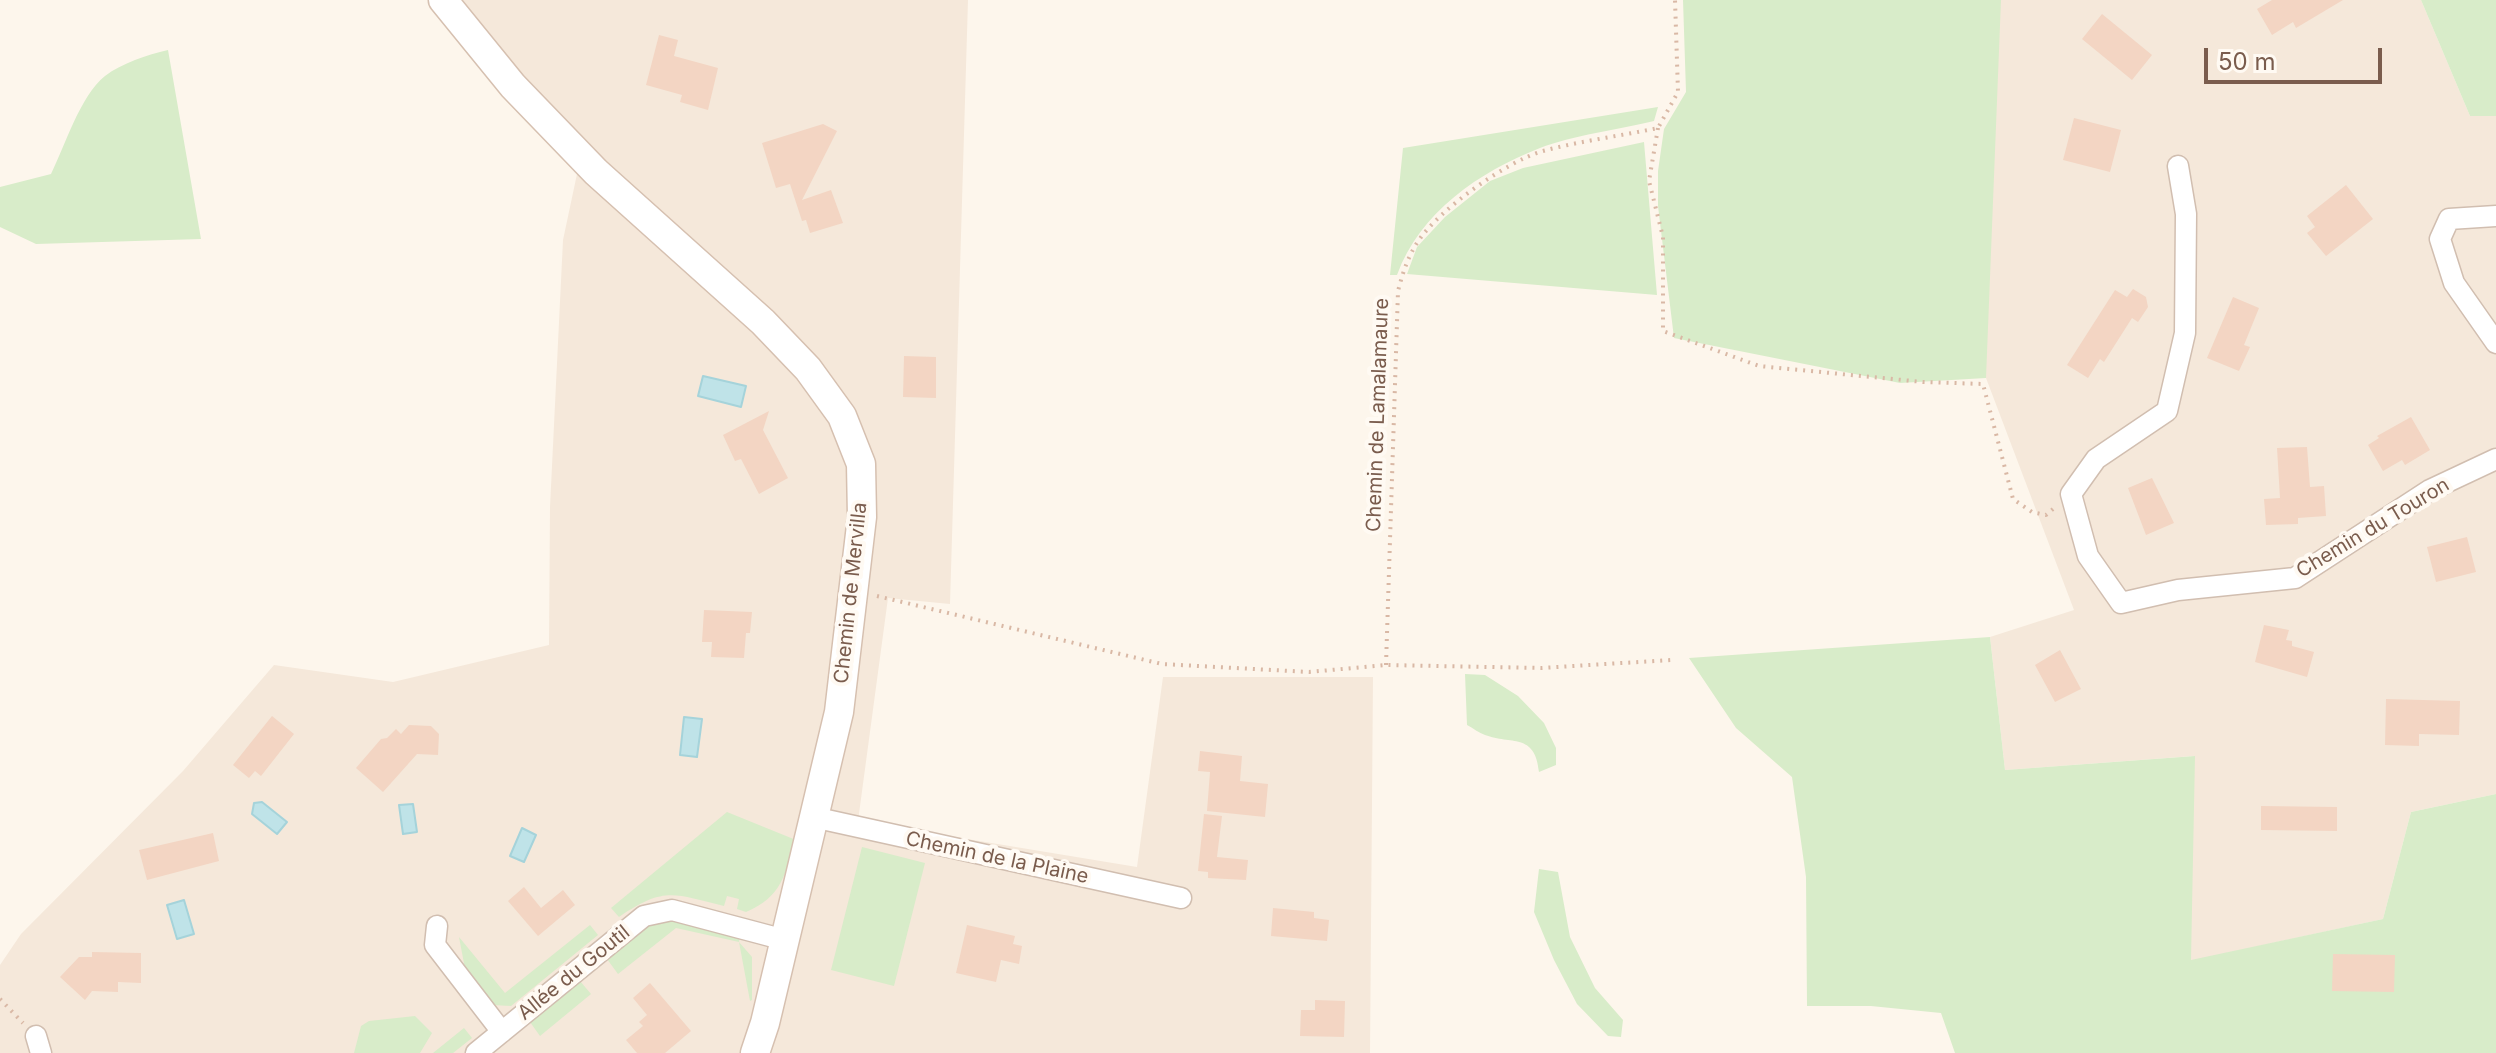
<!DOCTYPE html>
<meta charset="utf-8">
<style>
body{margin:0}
#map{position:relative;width:2496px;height:1053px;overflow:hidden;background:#fdf6ec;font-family:Inter,sans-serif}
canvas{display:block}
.scale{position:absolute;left:2204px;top:48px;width:178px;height:36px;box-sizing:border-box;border:4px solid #7a5c4d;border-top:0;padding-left:10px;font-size:24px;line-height:28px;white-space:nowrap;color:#7a5c4d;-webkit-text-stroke:6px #fffaf3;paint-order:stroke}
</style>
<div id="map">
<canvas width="2496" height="1053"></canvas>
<div class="scale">50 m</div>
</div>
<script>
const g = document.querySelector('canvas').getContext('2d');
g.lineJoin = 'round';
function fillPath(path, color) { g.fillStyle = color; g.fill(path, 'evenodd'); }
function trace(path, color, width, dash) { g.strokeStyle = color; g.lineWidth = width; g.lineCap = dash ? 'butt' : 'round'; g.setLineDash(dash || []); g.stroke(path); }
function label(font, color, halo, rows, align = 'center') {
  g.font = font + ' Inter,sans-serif'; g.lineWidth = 8; g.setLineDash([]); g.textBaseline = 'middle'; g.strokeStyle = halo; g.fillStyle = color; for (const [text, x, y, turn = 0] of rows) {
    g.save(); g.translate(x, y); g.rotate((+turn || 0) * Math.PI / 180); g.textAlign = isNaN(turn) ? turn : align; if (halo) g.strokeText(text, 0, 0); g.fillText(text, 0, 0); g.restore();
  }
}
const residential = new Path2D(`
 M435,0H968L950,604L888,598L858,821L1137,867L1163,677H1373L1370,1053H0V965L21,934L183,771L274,665L393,682L549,645L550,507L563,240L577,174Z
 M2000,0H2421L2470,116H2496V794L2411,812L2383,919L2190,961L2194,756L2005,770L1990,637L2074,610L1986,378L1980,344Z`);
const green = new Path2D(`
 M1683,0H2001L1986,378L1900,383L1674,338L1658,206V171L1664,129L1686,92Z
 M2421,0H2496V116H2470Z
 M168,50L201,239L36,244L0,227V187L51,174C65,146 80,96 105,76C122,63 147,55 168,50Z
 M1658,107L1654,121C1620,129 1571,136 1540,148C1479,172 1420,212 1397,275H1390L1403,148Z
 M1644,142L1657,295L1407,274L1417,247L1445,217L1490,181L1523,168Z
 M1990,637L2005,770L2195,756L2191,960L2383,919L2411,812L2496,794V1053H1955L1941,1013L1871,1006H1807L1806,877L1792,777L1736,728L1689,658Z
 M1465,674L1485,675L1518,696L1544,723L1556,748V765L1539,772C1535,732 1511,745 1485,735C1479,733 1473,728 1467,725Z
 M727,812L796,840C784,875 783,896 746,912L737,909L739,899L727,896L724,906C673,894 665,886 619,917L611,908Z
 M862,847L925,863L894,986L831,970Z
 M1539,869L1558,872L1570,937L1595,988L1623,1020L1621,1037L1608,1036L1577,1004L1554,960L1534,912Z
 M672,918L740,935L739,942L752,957V1000L750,1001L739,942L676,928L618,974L607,959L649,923Z
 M590,925L598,935L511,1006L492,1005L466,974L459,937L505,993Z
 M580,981L591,994L540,1036L530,1022Z
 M415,1016L432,1033L420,1053H354L361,1026L369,1021Z
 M464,1028L472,1038L453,1053H433Z`);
const water = new Path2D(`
 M703,376L746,386L741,407L698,396Z
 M684,717L702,719L697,757L680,755Z
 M262,802L287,822L277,834L252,814L254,803Z
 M413,804L417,832L403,834L399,805Z
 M522,828L536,835L524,862L510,856Z
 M184,900L194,934L177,939L167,905Z`);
const building = new Path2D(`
 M2272,0H2343L2296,28L2293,22L2272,35L2257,9Z
 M2102,14L2152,55L2132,80L2082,39Z
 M659,35L678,40L674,56L718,68L708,110L680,102L682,95L646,85Z
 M2074,118L2121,130L2110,172L2063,160Z
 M823,124L837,131L802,200L831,190L843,223L810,233L806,220L802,221L790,184L776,188L762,143Z
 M2346,185L2373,219L2326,256L2307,233L2315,227L2307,216Z
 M2133,289L2146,297L2148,307L2138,322L2132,318L2104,362L2100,359L2088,378L2067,365L2115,290L2127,297Z
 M2233,297L2259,308L2244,345L2250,347L2239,371L2207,358Z
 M904,356L936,357V398L903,397Z
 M769,411L763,430L788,478L759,494L741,459L735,461L723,435Z
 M2411,417L2430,450L2405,465L2402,460L2383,471L2368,445L2379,438L2377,436Z
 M2307,447L2310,487L2324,486L2326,516L2298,518V524L2266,525L2264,499L2280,498L2277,448Z
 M2152,478L2174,523L2146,535L2128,488Z
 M2467,537L2476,572L2436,582L2427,547Z
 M704,610L752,612L750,633H746L744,658L711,657L712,642H702Z
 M2264,625L2289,630L2286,640L2292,641V646L2314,652L2307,677L2255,662Z
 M2060,650L2081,689L2055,702L2035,665Z
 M2386,699L2460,701L2459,735L2419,734V746L2385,745Z
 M272,716L294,734L261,776L255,771L249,778L233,765Z
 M409,725L431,726L439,734L438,755L417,754L383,792L356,768L381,739L387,738L396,729L401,734Z
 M1200,751L1242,756L1240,781L1268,784L1265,817L1207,811L1210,772L1198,771Z
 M2261,806L2337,807V831L2261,830Z
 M1204,814L1222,816L1217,857L1248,860L1246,880L1208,878V872L1198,871Z
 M213,833L219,861L147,880L139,850Z
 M524,887L541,908L563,890L575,905L538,936L508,901Z
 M1273,908L1314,912V918L1329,920L1327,941L1271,936Z
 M967,925L1015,936L1013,944L1022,946L1019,964L1001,960L996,982L956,973Z
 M92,952L141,953V983L118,982V992L92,991L85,1000L60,977L79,957H92Z
 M2333,954L2395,955L2394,992L2332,991Z
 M650,983L691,1031L665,1053H637L626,1040L643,1026L639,1022L647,1015L633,998Z
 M1315,1000L1345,1001L1344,1037L1300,1036L1301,1010H1315Z`);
const path = new Path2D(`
 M1658,128L1649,181L1663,237V331L1759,366L1923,382L1983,384L2013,499L2032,512L2046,515L2053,509
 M877,596L1162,664L1309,672L1386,665L1541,668L1671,660
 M1386,665L1398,291C1403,272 1408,256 1419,240C1440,209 1507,161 1543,151C1580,141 1620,136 1658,128L1678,92L1675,0
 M0,999L23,1023`);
const street = new Path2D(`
 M2178,166L2186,214L2185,333L2167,411L2096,459L2071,494L2088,556L2121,603L2178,590L2295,578L2430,490L2496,459
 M2496,216L2449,219L2440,239L2454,283L2496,343
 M813,817L1181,898
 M437,926L435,945L502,1032
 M36,1036L41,1053
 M476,1053L644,916L672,910L785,940`);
const secondary = new Path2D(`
 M443,0L513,86L596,172L763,322L808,369L842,416L861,464L862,517L839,712L765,1023L755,1053`);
const streetNames = [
 ["Chemin de Lamalamaure",1378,415,-88],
 ["Chemin du Touron",2373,528,-31],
 ["Chemin de Mervilla",851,593,-84],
 ["Chemin de la Plaine",997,858,12],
 ["Allée du Goutil",574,973,-39]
];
fillPath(residential, '#f5e8da');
fillPath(green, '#d8ecc9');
fillPath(water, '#bfe3e8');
trace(water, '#a5d3da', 2);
fillPath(building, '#f3d5c3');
trace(street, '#d1beb0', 23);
trace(secondary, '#d6c0b0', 31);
trace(path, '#d9b8a5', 4, [2, 6]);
trace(street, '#fff', 20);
trace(secondary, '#fff', 28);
label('20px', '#7a5c4d', '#fffaf3', streetNames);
</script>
